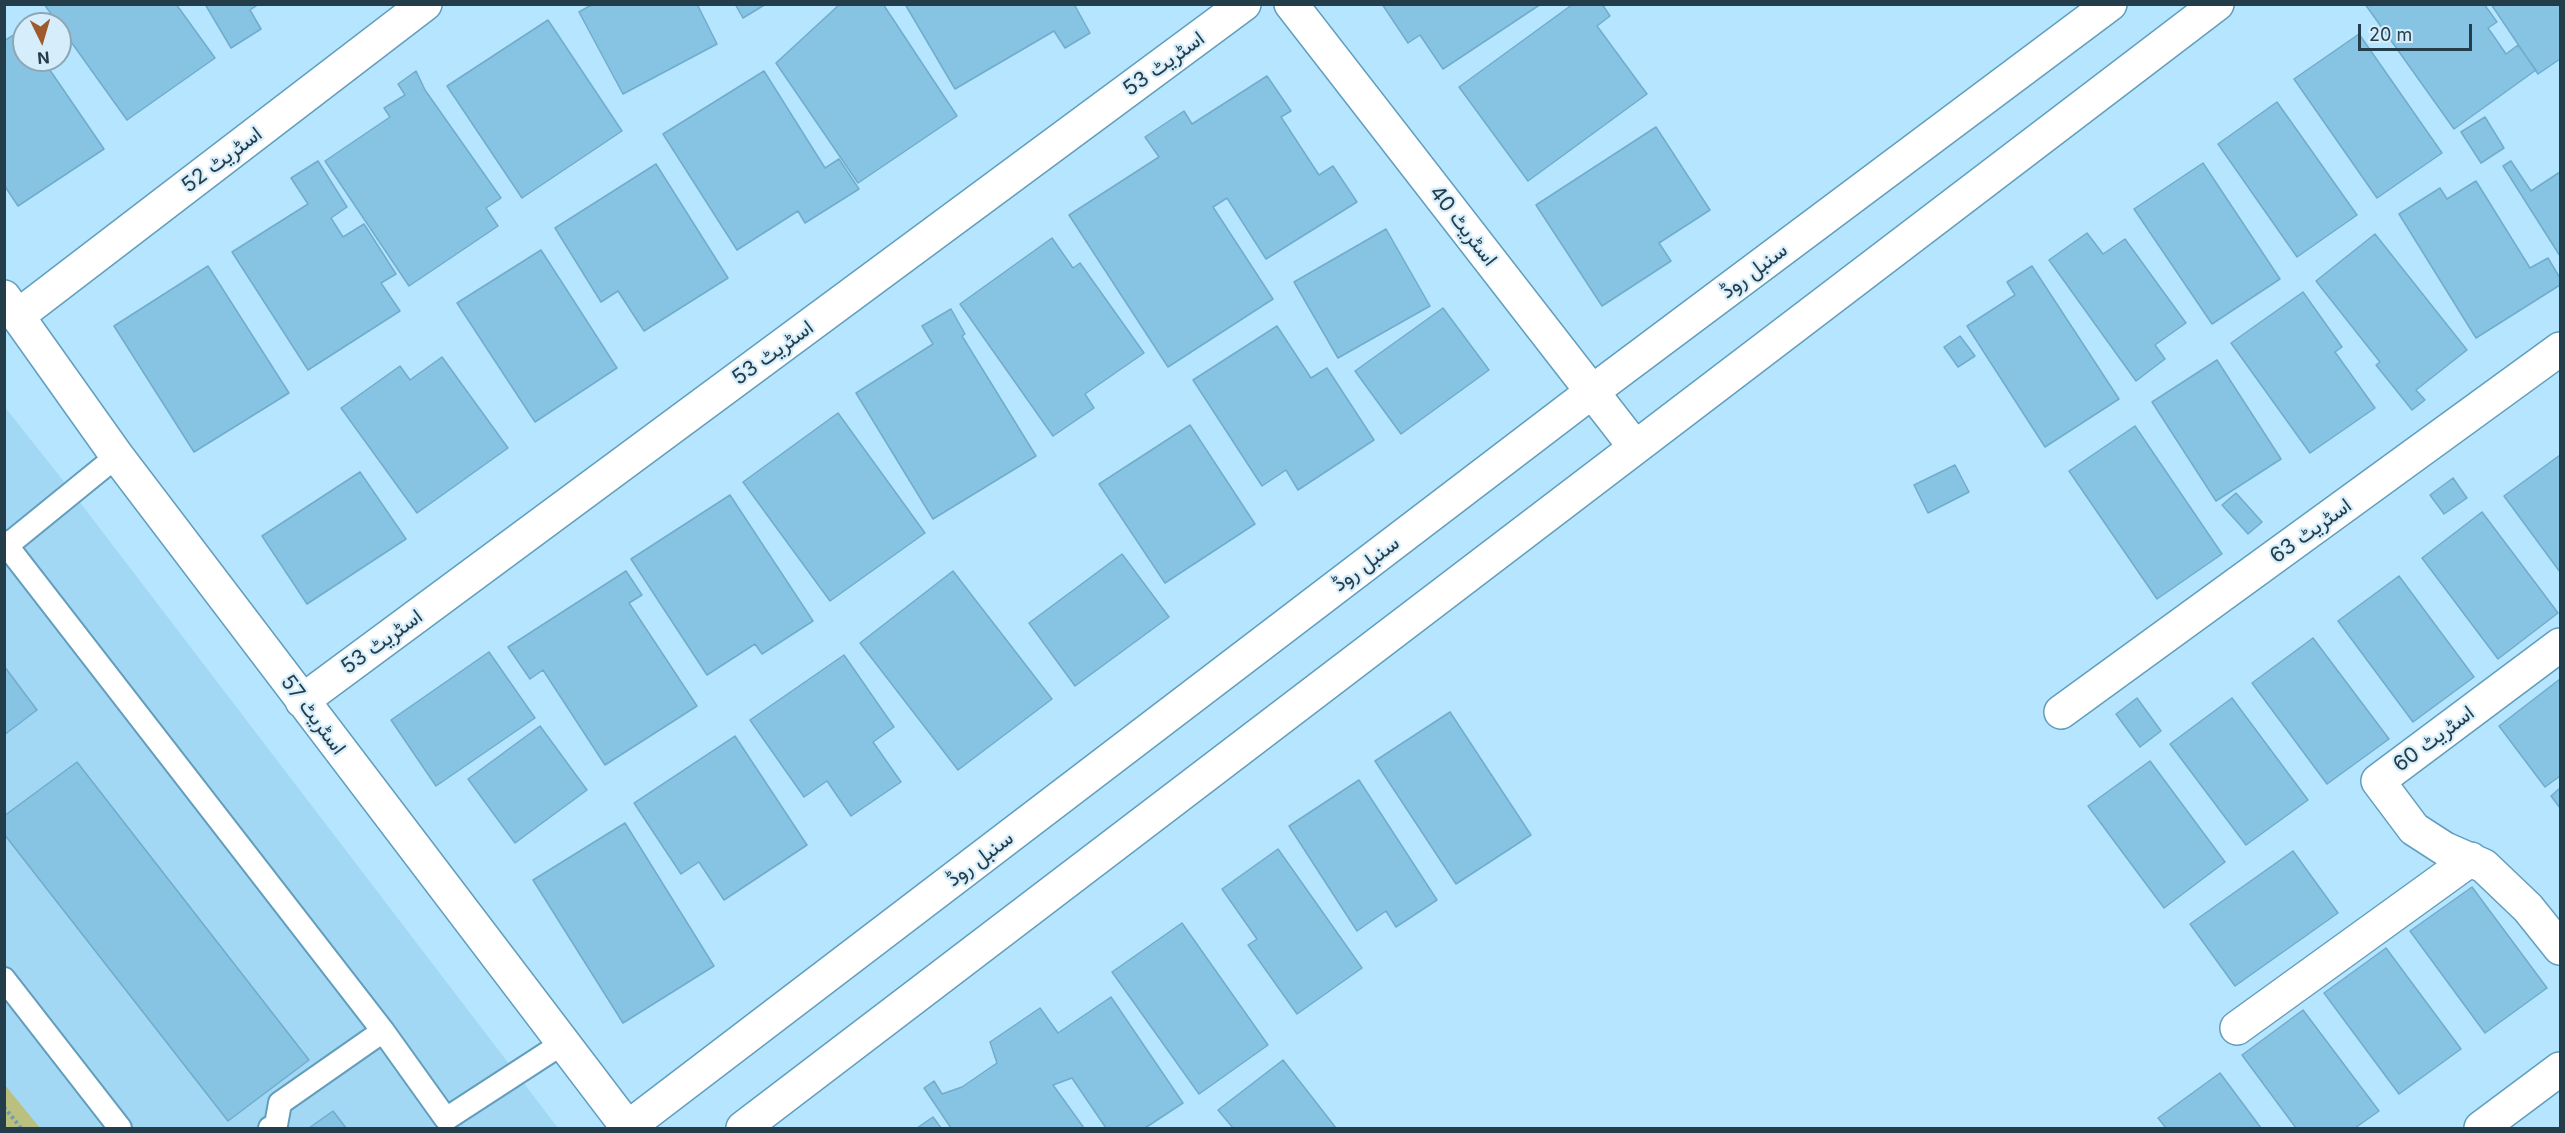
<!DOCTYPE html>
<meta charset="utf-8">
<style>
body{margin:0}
#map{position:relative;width:2565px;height:1133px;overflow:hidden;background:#b5e5ff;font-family:Inter,sans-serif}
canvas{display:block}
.frame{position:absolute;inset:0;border:6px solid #243d4a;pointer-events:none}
.north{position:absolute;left:12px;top:12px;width:60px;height:60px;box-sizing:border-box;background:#d6eefb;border:2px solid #8fa7b4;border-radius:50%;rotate:175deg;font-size:16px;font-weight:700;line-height:24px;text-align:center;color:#243d4a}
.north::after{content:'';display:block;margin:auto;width:21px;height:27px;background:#9e592c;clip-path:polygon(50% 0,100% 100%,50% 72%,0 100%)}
.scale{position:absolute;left:2358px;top:24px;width:114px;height:27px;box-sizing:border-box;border:3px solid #243d4a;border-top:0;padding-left:8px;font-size:18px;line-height:21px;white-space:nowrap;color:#243d4a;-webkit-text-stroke:4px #d6eefb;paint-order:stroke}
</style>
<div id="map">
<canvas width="2565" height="1133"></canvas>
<div class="frame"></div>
<div class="north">N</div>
<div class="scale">20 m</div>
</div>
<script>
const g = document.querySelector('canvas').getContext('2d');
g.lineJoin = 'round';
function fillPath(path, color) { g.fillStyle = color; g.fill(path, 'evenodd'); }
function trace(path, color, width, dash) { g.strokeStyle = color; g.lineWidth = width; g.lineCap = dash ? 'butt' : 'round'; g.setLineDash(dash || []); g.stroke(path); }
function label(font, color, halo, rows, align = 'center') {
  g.font = font + ' Inter,Vazirmatn,sans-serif'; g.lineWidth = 4.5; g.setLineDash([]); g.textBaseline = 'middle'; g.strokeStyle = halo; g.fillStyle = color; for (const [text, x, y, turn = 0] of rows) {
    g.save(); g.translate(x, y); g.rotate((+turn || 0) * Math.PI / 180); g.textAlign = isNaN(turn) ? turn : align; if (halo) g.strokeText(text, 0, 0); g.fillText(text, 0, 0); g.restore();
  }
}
const built = new Path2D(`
 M4,406L69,488L558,1128H5Z`);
const green = new Path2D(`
 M5,1085L40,1128H5Z`);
const building = new Path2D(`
 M44,4H176L215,58L127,120Z
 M205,4H259L250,10L261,29L231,48Z
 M593,4H697L717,44L623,94L579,12Z
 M735,4H766L743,18Z
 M840,4H883L957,116L858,183L776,63Z
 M905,4H1074L1090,33L1065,48L1054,31L955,89Z
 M1382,4H1541L1443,69L1420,35L1408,43Z
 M1573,4H1602L1610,16L1597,26L1647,94L1528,181L1459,87Z
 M2365,4H2484L2497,22L2488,28L2506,54L2518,45L2536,70L2454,129Z
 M2491,4H2560V59L2538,74Z
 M548,20L622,131L522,198L447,86Z
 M23,29L24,60H43L104,149L18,206L4,185V41Z
 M2359,34L2442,153L2377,198L2294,79Z
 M416,71L425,90L501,198L486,208L498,226L409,286L325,161L390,117L384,108L405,95L398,84Z
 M764,71L825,168L839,159L859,189L805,223L798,211L737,250L663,134Z
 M1267,76L1291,111L1281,117L1319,175L1333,166L1357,202L1266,259L1227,198L1213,207L1273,299L1168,367L1069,215L1159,157L1145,137L1184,111L1192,124Z
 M2277,102L2357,215L2297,257L2218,144Z
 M2485,117L2504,148L2481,163L2461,132Z
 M1656,127L1710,210L1659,243L1671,261L1602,306L1536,205Z
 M318,161L347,207L331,218L343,237L364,224L396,274L381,283L400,311L308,370L232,252L308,204L291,178Z
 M2511,161L2531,191L2560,172V256L2503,166Z
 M2203,163L2280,279L2212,324L2134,209Z
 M656,164L728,278L644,331L618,291L601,302L555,228Z
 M2476,181L2530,268L2548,258L2560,278V285L2476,338L2399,214L2440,188L2447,199Z
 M1386,229L1430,306L1338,358L1294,282Z
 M2087,233L2103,254L2125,239L2186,323L2155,345L2165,359L2136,381L2049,260Z
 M2375,234L2467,350L2416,390L2425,400L2412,410L2376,365L2380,362L2316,281Z
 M1052,238L1073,268L1080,263L1144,353L1085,394L1094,408L1053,436L960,304Z
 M541,250L617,368L535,422L457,303Z
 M208,266L289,393L194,452L114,326Z
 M2032,266L2119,399L2045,447L1967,326L2015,295L2007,282Z
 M2303,292L2342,347L2335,352L2375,408L2310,453L2231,343Z
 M1443,308L1489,370L1401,434L1355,371Z
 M951,309L965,334L962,336L1036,456L933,519L856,393L933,344L922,326Z
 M1277,326L1311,378L1327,368L1374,440L1298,490L1286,470L1262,486L1193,380Z
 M1960,336L1975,356L1958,367L1944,347Z
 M442,357L508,448L417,513L341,408L400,366L410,380Z
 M2217,360L2281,459L2216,501L2152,402Z
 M838,413L925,533L830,601L743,482Z
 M1190,425L1255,524L1165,583L1099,484Z
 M2135,426L2222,554L2157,599L2069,471Z
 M2560,455V572L2504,496Z
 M1955,465L1969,492L1928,513L1914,485Z
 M360,472L406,539L307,604L262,536Z
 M2453,478L2467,498L2444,514L2430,495Z
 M2236,493L2262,522L2248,534L2222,505Z
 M730,495L813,621L762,654L755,644L707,675L631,559Z
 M2482,512L2558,613L2498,659L2422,558Z
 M1122,554L1169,617L1075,686L1029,623Z
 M626,571L642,595L629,603L697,706L605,765L543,670L530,679L508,647Z
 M953,571L1052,699L958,770L860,643Z
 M2399,576L2474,677L2413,722L2338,621Z
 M2313,638L2389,739L2327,784L2252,683Z
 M489,652L535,718L436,786L391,720Z
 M844,655L894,727L873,742L901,782L851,816L827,781L804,797L750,720Z
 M4,666L37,710L4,735Z
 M2560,679V776L2545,787L2499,726Z
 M2137,698L2161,731L2140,747L2116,714Z
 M2232,698L2308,800L2246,845L2170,744Z
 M1450,712L1531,835L1456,884L1375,761Z
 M540,726L587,790L515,843L468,779Z
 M735,736L807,845L724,900L699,862L681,874L634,803Z
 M2150,761L2225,862L2164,908L2088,806Z
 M77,762L309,1060L228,1121L4,834V816Z
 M1359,780L1437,900L1396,927L1386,911L1357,931L1289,826Z
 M2560,788V808L2551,796Z
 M625,823L714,966L623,1023L533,880Z
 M1278,849L1362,968L1297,1014L1248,945L1257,939L1222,889Z
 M2293,851L2338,913L2235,986L2190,924Z
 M2472,887L2547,988L2485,1033L2410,931Z
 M1182,923L1268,1045L1199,1094L1112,972Z
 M2386,948L2461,1049L2399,1094L2324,993Z
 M1111,997L1183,1103L1145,1128H1106L1072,1078L1053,1085L1084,1128H951L924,1088L934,1081L942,1094L962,1087L997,1063L990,1042L1040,1008L1058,1033Z
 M2303,1010L2379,1111L2355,1128H2296L2242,1055Z
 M1283,1060L1336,1128H1233L1218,1110Z
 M2220,1073L2261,1128H2166L2158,1118Z
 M333,1111L346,1128H309Z
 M933,1117L941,1128H917Z`);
const path = new Path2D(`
 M4,1107L21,1128`);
const lane = new Path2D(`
 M4,542L383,1031L446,1119L563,1043
 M4,548L117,456
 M4,979L120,1128
 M270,1128L276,1125L280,1103L383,1031`);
const street = new Path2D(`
 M1291,4L1635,447
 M4,297L117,456L628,1128
 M19,315L425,4
 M2560,645L2378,781L2414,829L2445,849L2484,866L2528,908L2560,948
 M302,701L1244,4
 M2061,712L2560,349
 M2237,1028L2471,859
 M2481,1128L2560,1069`);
const secondary = new Path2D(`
 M627,1128L1593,391L2110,4
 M743,1128L2217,4`);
const streetNames = [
 ["اسٹریٹ 53",1164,64,-36],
 ["اسٹریٹ 52",222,160,-37],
 ["اسٹریٹ 40",1463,226,52],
 ["سنبل روڈ",1754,271,-37],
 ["اسٹریٹ 53",773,353,-36],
 ["اسٹریٹ 63",2311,531,-36],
 ["سنبل روڈ",1366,564,-37],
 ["اسٹریٹ 53",382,642,-36],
 ["اسٹریٹ 57",313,715,53],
 ["اسٹریٹ 60",2434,739,-37],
 ["سنبل روڈ",980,859,-37]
];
fillPath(built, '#a2d8f4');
fillPath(green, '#bcc07f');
fillPath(building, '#87c3e3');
trace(building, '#70accb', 1.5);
trace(lane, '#629ebc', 26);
trace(street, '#629ebc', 36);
trace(secondary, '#629ebc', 36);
trace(path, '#759bb0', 4, [3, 3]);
trace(lane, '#fff', 22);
trace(street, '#fff', 33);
trace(secondary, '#fff', 33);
label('21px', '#243d4a', '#d6eefb', streetNames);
</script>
